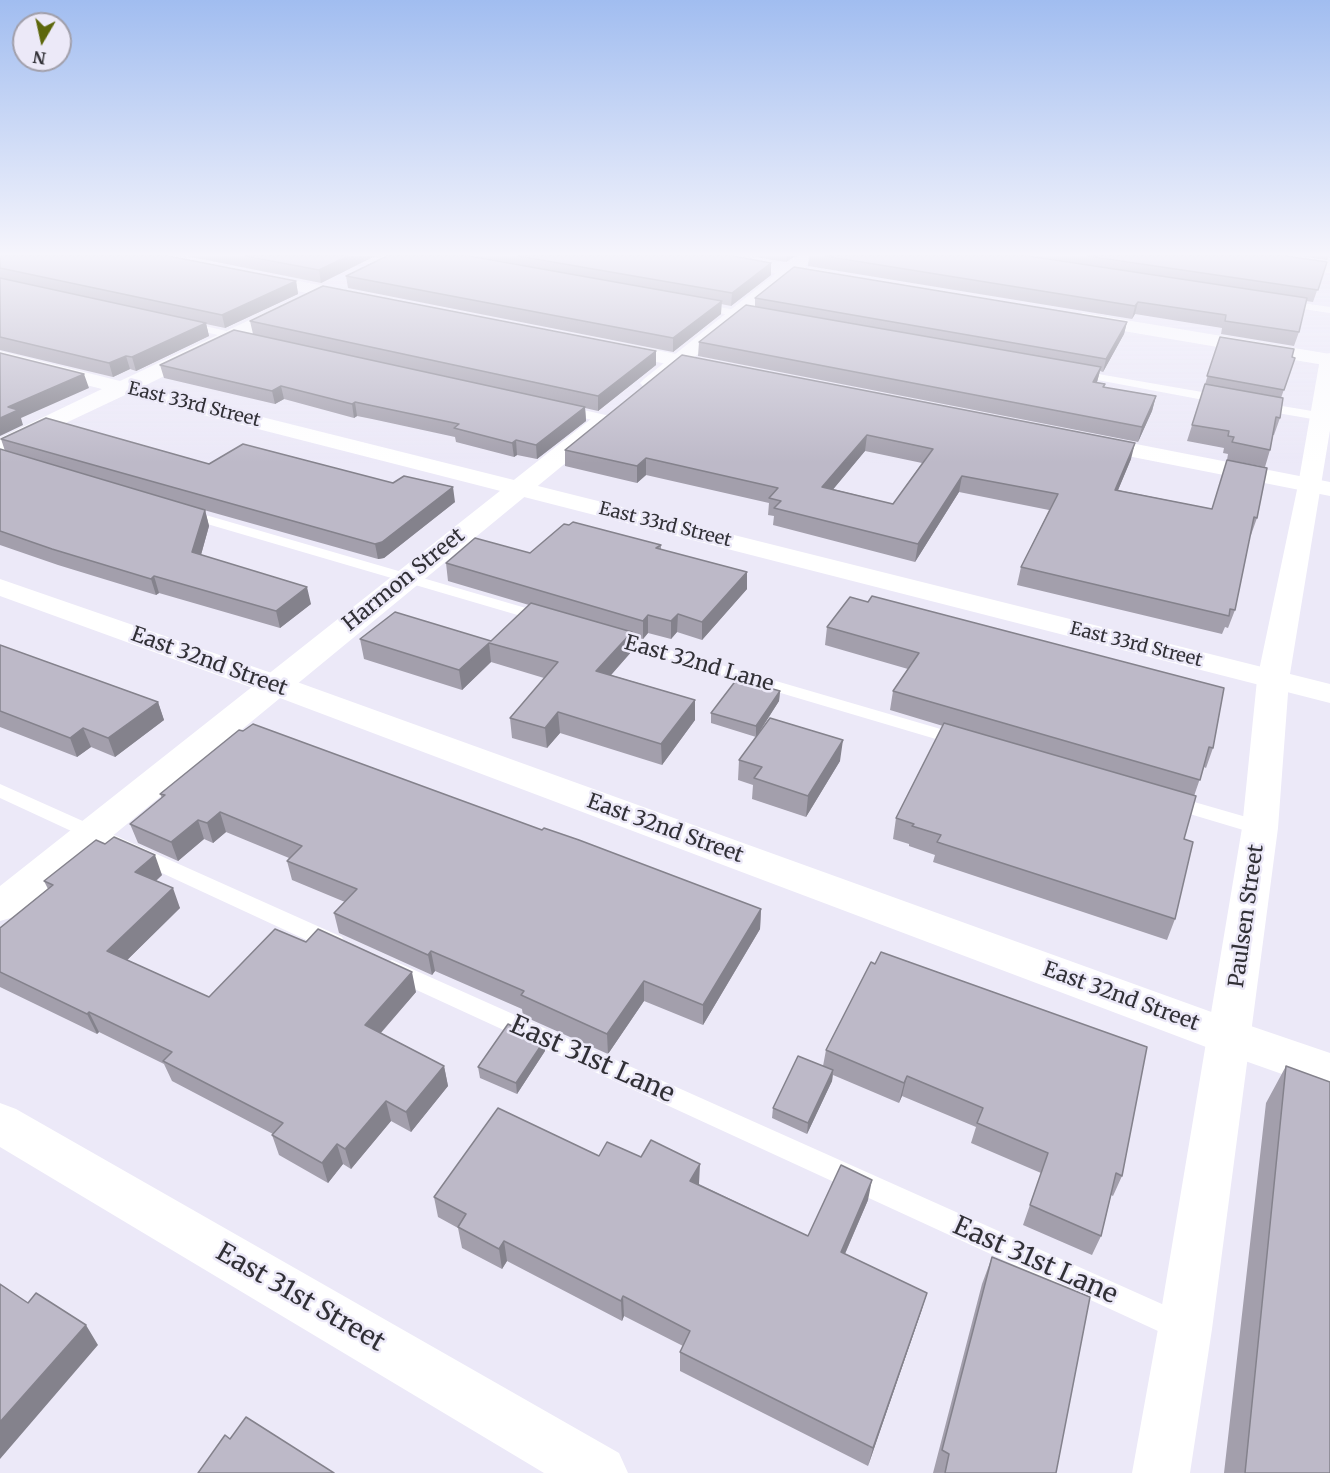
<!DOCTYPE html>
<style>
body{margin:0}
#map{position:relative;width:1330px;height:1473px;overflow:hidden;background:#ece9f8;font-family:Merriweather,serif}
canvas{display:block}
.north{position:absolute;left:12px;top:12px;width:60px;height:60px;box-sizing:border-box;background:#ece9f8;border:2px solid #a19faa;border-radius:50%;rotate:189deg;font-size:16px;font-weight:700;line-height:24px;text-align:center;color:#313036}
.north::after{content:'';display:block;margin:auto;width:21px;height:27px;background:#5d670c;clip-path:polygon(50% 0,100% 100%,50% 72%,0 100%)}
</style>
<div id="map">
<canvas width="1330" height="1473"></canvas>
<div class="north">N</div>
</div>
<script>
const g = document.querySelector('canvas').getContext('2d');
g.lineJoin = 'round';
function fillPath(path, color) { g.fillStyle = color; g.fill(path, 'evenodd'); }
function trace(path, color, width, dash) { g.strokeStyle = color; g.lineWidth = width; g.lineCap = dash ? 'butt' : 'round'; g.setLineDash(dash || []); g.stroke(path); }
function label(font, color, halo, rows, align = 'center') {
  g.font = font + ' Merriweather,serif'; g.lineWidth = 5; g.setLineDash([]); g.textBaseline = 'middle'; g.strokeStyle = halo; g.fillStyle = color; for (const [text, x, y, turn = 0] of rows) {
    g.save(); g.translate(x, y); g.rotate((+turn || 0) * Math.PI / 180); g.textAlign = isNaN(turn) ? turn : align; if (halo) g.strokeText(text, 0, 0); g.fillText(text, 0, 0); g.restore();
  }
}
const service = new Path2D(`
 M1280,300L1330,307V313L1276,305L1275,303Z
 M697,303L752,313L757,316L752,319L693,308V304Z
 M183,321L248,336L249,338L244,341L179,326V322Z
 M1075,370L1225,396L1231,400L1225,404L1071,375L1069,373Z
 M1258,402L1330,414V422L1254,409L1252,406Z
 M561,405L610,416L612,419L606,423L557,412L555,409Z
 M185,509L550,615L552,618L550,621H538L180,516L178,513Z
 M608,632L968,737L971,741L968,745H956L602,640L600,637Z
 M0,784L342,937L345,943L342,949L334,951L326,949L0,798Z
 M1170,795L1267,823L1270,828L1267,833L1260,835L1163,806L1160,801L1163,796Z
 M392,960L1191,1317L1195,1327L1191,1337L1181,1341L1171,1337L384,975L381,969L384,963Z`);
const minor = new Path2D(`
 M694,256H735L831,272L834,276L831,280L825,281L702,261Z
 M1238,256H1284L1330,263V273L1246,261Z
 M251,272L360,293L366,294L369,298L366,302L360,303L245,281L242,277L245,273Z
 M290,301L297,303L299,307L297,311L142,387L1330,684V703L125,395L0,454V438L102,389L0,363V351L120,381Z
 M1083,313L1330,354V366L1076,323L1074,319L1076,315Z
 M613,342L713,361L720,363L723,367L720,371L713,373L606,352L603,348L606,344Z
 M1090,435L1330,482V496L1082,447L1078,442L1082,437Z
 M0,579L286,678L1242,1023L1330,1053V1091L1214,1050L264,692L0,596Z
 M0,1103L16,1109L619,1453L628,1473H544L0,1147Z`);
const tertiary = new Path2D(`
 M1330,353V430L1289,680L1278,828L1212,1329L1190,1473H1132L1158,1329L1242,828L1257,680L1298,485L1320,359L1323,355Z`);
const secondary = new Path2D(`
 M798,256H817L658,387L651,389L644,387L640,383L644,379Z
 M599,417L607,419L610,424L607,429L14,917L0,921V886L591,419Z`);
const wall = new Path2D(`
 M0,256L296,281L298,294L225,328L206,324L209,336L136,371L130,369L113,377L0,350Z
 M186,256H375L321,283Z
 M387,256H733L771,263V275L731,306L721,304V314L673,352L348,288L346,276Z
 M750,256H795L786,262Z
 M809,256H1286L1327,262L1313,302L1306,301L1299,332L1294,346L1221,334L1222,328L1135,314L1132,319L808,266Z
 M1301,256H1329L1327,260Z
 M755,298L1127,322L1124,334L1103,372L1100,371L1097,382L1105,384L1104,387L1156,396L1152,411L1138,442L698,356L699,342L755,306Z
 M250,321L656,351V365L598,411L585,408L586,421L537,459L517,455L514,457L456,442L455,437L372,419L357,416L354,418L284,399L275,404L164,378L160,365L253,334Z
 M1220,337L1295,358L1281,398L1280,418L1274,435H1273L1270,450L1265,467L1227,460L1228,454L1223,453L1224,448L1187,441Z
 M682,355L1131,459L1118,490L1257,518L1251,535H1250L1235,610L1228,628L1225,627L1222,634L1017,585L1021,567L1049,510L959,492L915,562L773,525L774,516L768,515L769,503L646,475L637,483L565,466V450ZM865,451L922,463L893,504L833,489Z
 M1,439L209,464L455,502L384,558L378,559L179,503L205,510L209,526L201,555L311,604L280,628L159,593L156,595L58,565L0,545V449L5,451Z
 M661,545V549L747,589L702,640L677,632L671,639L648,633L643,639L632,636V651L611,675L695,700V720L662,765L560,733L547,748L512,738L510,718L544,678L491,662L462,690L364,659L360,639L491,641L529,605L448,581L446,563L530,553Z
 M850,597L1213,748L1206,768L1204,767L1194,796L1184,839L1175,919L1167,940L933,862L935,855L909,846V844L893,839L896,818L943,726L890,710L893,691L908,669L825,645L827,627Z
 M0,645L158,702L164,720L115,757L91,747L77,757L0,727Z
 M780,691L779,701L756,737L711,723V713Z
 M739,760L840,761L806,817L752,799L753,785L738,780Z
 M160,794L542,830L761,909L760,929L703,1025L644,1001L608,1054L523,1016L522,1009L435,971L432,975L339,933L334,913L345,902L292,880L287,861L289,858L226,832L213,843L204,839L178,861L138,843L130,824L162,798Z
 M162,875L156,881L180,908L127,960L209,997L416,992L381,1033L444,1066L448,1086L411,1132L391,1121L351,1169L343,1164L328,1183L279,1155L272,1135L273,1134L172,1081L164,1064L99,1032L97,1034L0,987V928L48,889L44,881Z
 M871,962L1122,1176L1113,1196L1111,1195L1101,1236L1092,1255L1023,1225L1041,1173L971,1143L976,1127L902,1096L899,1103L833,1075L832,1081L807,1134L772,1118L773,1108L823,1066L826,1050Z
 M545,1051L517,1094L480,1078L478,1067Z
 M1286,1066L1330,1473H1224L1266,1103Z
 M599,1156L699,1184L808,1236L868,1200L845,1254L927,1293L921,1312L868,1466L680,1371V1352L683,1346L624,1316L622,1321L507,1261L502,1269L462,1248L458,1228L438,1217L434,1197Z
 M992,1257L1056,1473H933L982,1284Z`);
const shadedWall = new Path2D(`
 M348,256H375L321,283L319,270Z
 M787,256H795L786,262Z
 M771,263V275L731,306L732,293Z
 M296,281L298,294L225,328L222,315Z
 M722,301L721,314L673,352V338Z
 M1138,302L1135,314L1132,319L1135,306Z
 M1127,322L1124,334L1103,372L1106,359Z
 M206,323L209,336L136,371L132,357Z
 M656,351V365L598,411V396Z
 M126,356L130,369L113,377L109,363Z
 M1101,367L1097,382H1093Z
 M84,374L89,388L21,418L23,425L0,436V418L8,407Z
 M281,386L284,399L275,404L272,391Z
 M1156,396L1152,411L1138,442L1142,427Z
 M355,402L357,416L354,418L352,404Z
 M585,407L586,421L537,459L536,445Z
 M867,435L865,451L821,504L822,487Z
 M516,440L517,455L514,457L512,443Z
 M1135,443L1131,459L1111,507L1115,490Z
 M646,458V475L637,483V466Z
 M962,476L959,492L915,562L918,544Z
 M453,487L455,502L384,558L378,559L375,544Z
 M205,510L209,526L197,569L192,552Z
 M747,572V589L702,640V622Z
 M154,576L159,593L156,595L151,579Z
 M307,587L311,604L280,628L276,611Z
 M678,614L677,632L671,639V621Z
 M648,615V633L643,639V621Z
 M632,632V651L597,691L596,671Z
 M489,643L491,662L462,690L459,670Z
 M780,691L779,701L756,737V726Z
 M695,700V720L662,765L661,744Z
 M158,702L164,720L115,757L108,738Z
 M558,712L560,733L547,748L545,728Z
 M83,728L91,747L77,757L70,738Z
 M843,740L840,761L806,817L808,796Z
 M220,812L226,832L213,843L207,823Z
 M198,820L204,839L178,861L171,842Z
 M155,855L162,875L143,892L135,872Z
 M173,888L180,908L116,971L107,951Z
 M761,909L760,929L703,1025V1005Z
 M431,951L435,971L432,975L428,955Z
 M412,972L416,992L370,1045L365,1025Z
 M644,981V1001L608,1054L607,1034Z
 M89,1012L99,1032L97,1034L87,1014Z
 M544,1041L545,1051L517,1094L516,1083Z
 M444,1066L448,1086L411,1132L406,1112Z
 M833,1070L832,1081L807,1134L808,1123Z
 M907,1076L902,1096L899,1103L904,1083Z
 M386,1101L391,1121L351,1169L345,1149Z
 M337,1144L343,1164L328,1183L322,1163Z
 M700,1164L699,1184L689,1201L690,1181Z
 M872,1180L868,1200L837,1272L841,1252Z
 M504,1241L507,1261L502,1269L499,1249Z
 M927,1293L921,1312L868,1466L873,1448Z
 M623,1296L624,1316L622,1321L621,1301Z
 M86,1325L98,1345L0,1459V1422Z`);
const building = new Path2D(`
 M0,256H168L296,281L222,315L0,268Z
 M245,256H348L319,270Z
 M387,256H469L722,301L673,338L346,276Z
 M518,256H733L771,263L732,293Z
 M824,256H1028L1307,298L1299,332L1225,321L1226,315L1138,302L1135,306Z
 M1087,256H1286L1327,262L1318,290Z
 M794,267L1127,322L1106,359L755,298Z
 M0,278L206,323L132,357L126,356L109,363L0,337Z
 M323,286L656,351L598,396L250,321Z
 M746,305L1101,367L1093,382L1105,384L1103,387L1156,396L1142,427L699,342Z
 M234,330L585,407L536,445L516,440L512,443L454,428L459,424L369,405L355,402L352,404L281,386L272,391L160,365Z
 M1220,337L1294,349L1292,357L1295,358L1284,390L1207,376Z
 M0,353L84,374L8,407L18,410L0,418Z
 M682,355L1135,443L1115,490L1212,509L1227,460L1267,468L1257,518L1254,517L1235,610L1230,609L1229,616L1021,567L1058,494L962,476L918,544L774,508L781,501L769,498L778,488L646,458L637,466L565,450ZM867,435L933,449L893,504L822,487Z
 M1205,384L1283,398L1280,418L1276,417L1270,450L1232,442L1234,437L1228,436L1229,431L1192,425Z
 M46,418L209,464L243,444L393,483L404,476L453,487L382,542L375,544L1,439Z
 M0,449L205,510L192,552L307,587L276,611L154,576L151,579L52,549L0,531Z
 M573,522L661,545L656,548L747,572L702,622L678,614L671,621L648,615L643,621L446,563L475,538L530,553L564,524L569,525Z
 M872,596L1224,688L1213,748L1209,747L1200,780L893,691L919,653L827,627L850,597L868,602Z
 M531,603L632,632L596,671L695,700L661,744L558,712L545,728L510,718L558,662L489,643L459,670L360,639L395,612L491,641Z
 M0,645L158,702L108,738L83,728L70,738L0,711Z
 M737,679L780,691L756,726L711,713Z
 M770,718L843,740L808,796L754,778L762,767L739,760Z
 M944,723L1196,796L1184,839L1193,842L1175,919L937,842L941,835L912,826L914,824L896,818Z
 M253,724L542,830L544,828L579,840L761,909L703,1005L644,981L607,1034L521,995L524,991L431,951L428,955L334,913L357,889L287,861L302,846L220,812L207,823L198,820L171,842L130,824L165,795L160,794L239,730L243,731Z
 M114,837L155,855L135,872L173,888L107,951L209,997L275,929L306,942L318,929L412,972L365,1025L444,1066L406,1112L386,1101L345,1149L337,1144L322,1163L272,1135L283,1123L163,1061L172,1052L89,1012L87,1014L0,972V928L53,885L44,881L96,840L105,844Z
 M881,952L1147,1047L1122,1176L1116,1173L1101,1236L1030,1205L1048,1153L977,1123L983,1108L907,1076L904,1083L826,1050L871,962L875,964Z
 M508,1024L544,1041L516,1083L478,1067Z
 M798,1056L833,1070L808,1123L773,1108Z
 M1286,1066L1330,1082V1473H1245Z
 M498,1108L599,1156L607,1142L641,1157L651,1140L700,1164L690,1181L808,1236L841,1165L872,1180L841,1252L927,1293L873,1448L680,1352L690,1331L623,1296L621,1301L504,1241L499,1249L458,1227L466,1214L434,1197Z
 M992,1257L1090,1297L1056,1473H945L949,1454L942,1450Z
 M0,1284L28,1303L36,1293L86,1325L0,1422Z
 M246,1417L334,1473H198L225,1435L230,1439Z`);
const farStreetnames = [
 ["East 33rd Street",194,405,14],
 ["East 33rd Street",665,525,14],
 ["East 33rd Street",1136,645,14]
];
const streetNames = [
 ["Harmon Street",404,580,-39],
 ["East 32nd Street",209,662,20],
 ["East 32nd Lane",699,664,16],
 ["East 32nd Street",665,829,20],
 ["Paulsen Street",1247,916,-82],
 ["East 32nd Street",1121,997,20]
];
const nearStreetnames = [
 ["East 31st Lane",592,1060,24],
 ["East 31st Lane",1035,1261,24],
 ["East 31st Street",300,1298,30]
];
fillPath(service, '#fff');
fillPath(minor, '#fff');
fillPath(tertiary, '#fff');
fillPath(secondary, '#fff');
fillPath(wall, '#a39fac');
fillPath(shadedWall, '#84828c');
fillPath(building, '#bdb9c8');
trace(building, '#84828c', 1.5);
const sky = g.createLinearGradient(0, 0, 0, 463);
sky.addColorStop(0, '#a1bdf0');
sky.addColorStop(0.55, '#f6f5fc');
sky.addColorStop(1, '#f6f5fc00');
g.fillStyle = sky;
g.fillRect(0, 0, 1330, 463);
label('18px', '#313036', '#ece9f8', farStreetnames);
label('21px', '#313036', '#ece9f8', streetNames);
label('26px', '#313036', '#ece9f8', nearStreetnames);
</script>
